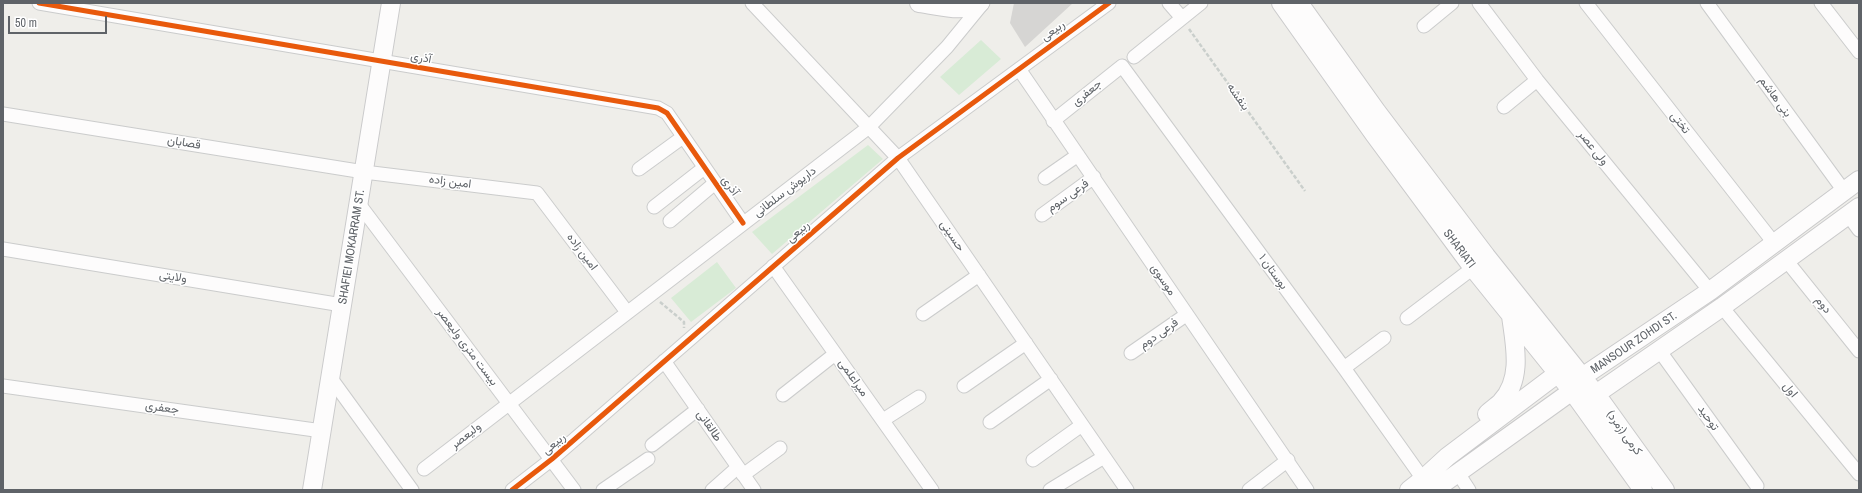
<!DOCTYPE html>
<meta charset="utf-8">
<style>
body{margin:0}
#map{position:relative;width:1862px;height:493px;overflow:hidden;background:#efeeea;font-family:"Archivo Narrow",sans-serif}
canvas{display:block}
.frame{position:absolute;inset:0;border:4px solid #5f6368;pointer-events:none}
.scale{position:absolute;left:8px;top:16px;width:99px;height:18px;box-sizing:border-box;border:2px solid #5f6368;border-top:0;padding-left:5px;font-size:12px;line-height:14px;white-space:nowrap;color:#5f6368;-webkit-text-stroke:3px #fff;paint-order:stroke}
</style>
<div id="map">
<canvas width="1862" height="493"></canvas>
<div class="frame"></div>
<div class="scale">50 m</div>
</div>
<script>
const g = document.querySelector('canvas').getContext('2d');
g.lineJoin = 'round';
function fillPath(path, color) { g.fillStyle = color; g.fill(path, 'evenodd'); }
function trace(path, color, width, dash) { g.strokeStyle = color; g.lineWidth = width; g.lineCap = dash ? 'butt' : 'round'; g.setLineDash(dash || []); g.stroke(path); }
function label(font, color, halo, rows, align = 'center') {
  g.font = font + ' "Archivo Narrow",Vazirmatn,sans-serif'; g.lineWidth = 3; g.setLineDash([]); g.textBaseline = 'middle'; g.strokeStyle = halo; g.fillStyle = color; for (const [text, x, y, turn = 0] of rows) {
    g.save(); g.translate(x, y); g.rotate((+turn || 0) * Math.PI / 180); g.textAlign = isNaN(turn) ? turn : align; if (halo) g.strokeText(text, 0, 0); g.fillText(text, 0, 0); g.restore();
  }
}
const green = new Path2D(`
 M981,40L1001,59L959,95L940,77Z
 M868,145L883,159L772,254L752,232Z
 M717,262L736,288L691,322L671,298Z`);
const building = new Path2D(`
 M1014,3H1073L1025,47L1010,23Z`);
const path = new Path2D(`
 M1189,29L1305,191
 M660,302L684,322V328`);
const street = new Path2D(`
 M39,3L658,108L667,113L743,223
 M752,3L898,158L1127,490
 M1169,3L1182,18
 M1479,3L1537,80L1710,291
 M1586,3L1774,243
 M1707,3L1844,191
 M1821,3L1859,52
 M1424,26L1452,3
 M1134,57L1201,3
 M1019,69L1307,490
 M1504,107L1537,80
 M3,114L364,172L537,193L627,312
 M1053,121L1122,66L1344,368L1423,479
 M639,169L683,137
 M1045,178L1078,155
 M359,204L574,490
 M654,207L704,168
 M1042,215L1094,177
 M1848,215L1859,230
 M670,221L715,183
 M3,249L342,305
 M1786,260L1859,351
 M773,266L932,490
 M1722,307L1859,474
 M923,314L979,275
 M1407,318L1473,268
 M1659,350L1757,486
 M1131,353L1186,315
 M664,361L754,490
 M1344,368L1384,338
 M330,377L412,490
 M3,386L322,431
 M964,386L1026,343
 M783,395L835,354
 M883,420L919,397
 M990,422L1051,379
 M652,445L698,409
 M1033,460L1082,425
 M424,469L869,127L947,47L983,3
 M1458,473L1469,490
 M743,475L780,448
 M512,490L552,459L898,158L1109,3
 M603,490L648,459
 M712,490L738,467
 M1050,490L1104,457
 M1249,490L1288,460`);
const secondary = new Path2D(`
 M919,3C938,5 963,14 980,3
 M1281,3L1374,134L1473,268L1572,391L1643,490
 M1299,3L1377,112L1486,256L1596,394L1665,490
 M1487,414C1491,410 1497,406 1501,402C1523,379 1515,345 1511,316
 M312,490L391,3
 M1409,490L1423,479L1447,457L1557,374L1574,373L1582,377L1710,291L1859,180
 M1434,490L1572,391L1585,395L1596,394L1722,307L1859,207`);
const cycleway = new Path2D(`
 M39,3L658,108L667,113L743,223
 M512,490L552,459L898,158L1109,3`);
const streetNames = [
 ["ربیعی",1053,31,-36],
 ["آذری",421,58,10],
 ["جعفری",1087,93,-39],
 ["بنفشه",1238,97,55],
 ["بنی هاشم",1775,97,54],
 ["تختی",1680,123,52],
 ["قصابان",184,143,9],
 ["ولی عصر",1593,148,51],
 ["امين زاده",450,182,7],
 ["آذری",730,186,55],
 ["داریوش سلطانی",785,192,-37],
 ["فرعی سوم",1068,196,-35],
 ["ربیعی",798,232,-41],
 ["حسینی",952,236,56],
 ["SHAFIEI MOKARRAM ST.",352,247,-81],
 ["SHARIATI",1459,249,53],
 ["امین زاده",582,252,53],
 ["بوستان ۱",1273,272,54],
 ["ولایتی",173,277,9],
 ["موسوی",1163,280,56],
 ["دوم",1823,305,51],
 ["فرعی دوم",1159,334,-35],
 ["MANSOUR ZOHDI ST.",1634,343,-34],
 ["بیست متری ولیعصر",467,347,53],
 ["میراعلمی",853,378,55],
 ["اول",1790,390,51],
 ["جعفری",162,408,8],
 ["توحید",1708,418,55],
 ["طالقانی",709,426,55],
 ["کرمی (زمرد)",1624,433,54],
 ["ولیعصر",466,436,-38],
 ["ربیعی",554,444,-40]
];
fillPath(green, '#d8ebd6');
fillPath(building, '#d6d5d3');
trace(street, '#cbcccc', 15);
trace(secondary, '#cacacb', 20);
trace(path, '#cacfcc', 2.5, [4, 2]);
trace(street, '#fdfcfc', 13);
trace(secondary, '#fdfcfc', 18);
trace(cycleway, '#e8590c', 5);
label('12px', '#5f6368', '#fff', streetNames);
</script>
